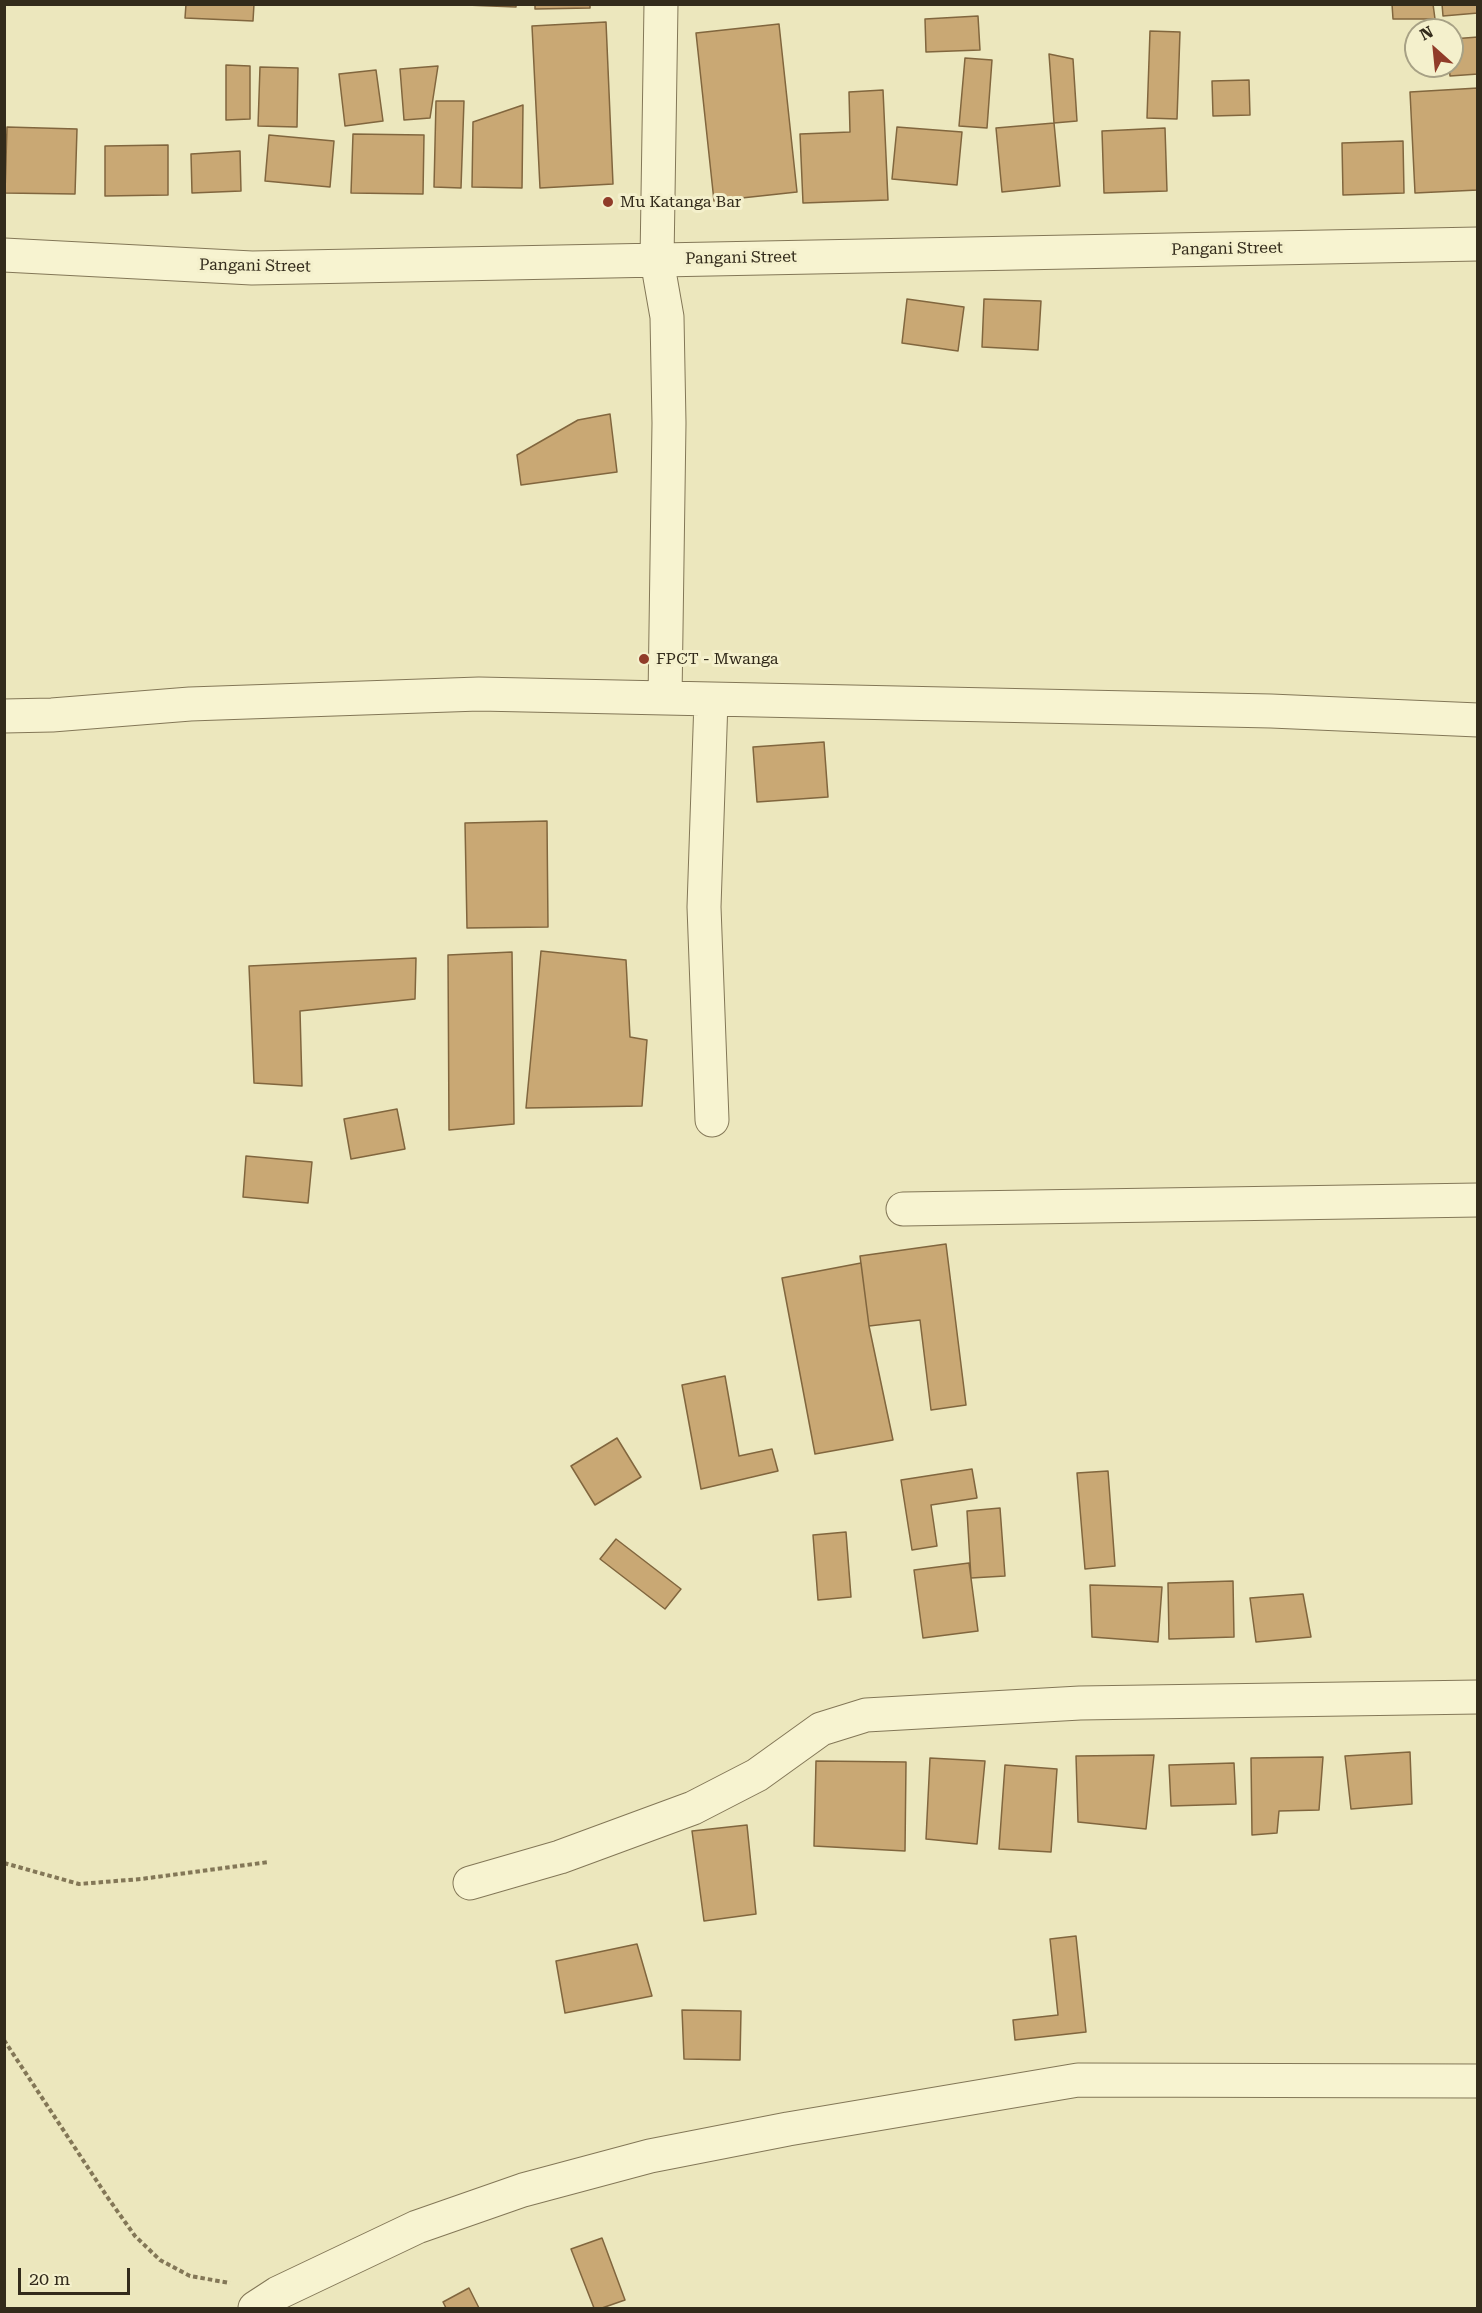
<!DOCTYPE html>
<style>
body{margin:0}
#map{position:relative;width:1482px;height:2313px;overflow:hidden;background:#ece7bd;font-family:"Roboto Serif",serif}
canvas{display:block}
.frame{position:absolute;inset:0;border:6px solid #332b1b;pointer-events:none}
.north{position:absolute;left:1404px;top:18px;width:60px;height:60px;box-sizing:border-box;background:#f4f0cc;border:2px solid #a7a185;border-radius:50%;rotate:333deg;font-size:16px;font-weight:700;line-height:24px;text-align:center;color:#332b1b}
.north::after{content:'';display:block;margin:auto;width:21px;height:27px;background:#903c29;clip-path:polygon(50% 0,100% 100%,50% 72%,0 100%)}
.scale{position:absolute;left:18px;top:2268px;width:112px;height:27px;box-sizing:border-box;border:3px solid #332b1b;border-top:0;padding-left:8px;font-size:18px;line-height:21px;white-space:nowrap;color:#332b1b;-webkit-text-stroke:4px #f4f0cc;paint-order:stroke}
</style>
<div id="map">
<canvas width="1482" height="2313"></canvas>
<div class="frame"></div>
<div class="north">N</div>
<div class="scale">20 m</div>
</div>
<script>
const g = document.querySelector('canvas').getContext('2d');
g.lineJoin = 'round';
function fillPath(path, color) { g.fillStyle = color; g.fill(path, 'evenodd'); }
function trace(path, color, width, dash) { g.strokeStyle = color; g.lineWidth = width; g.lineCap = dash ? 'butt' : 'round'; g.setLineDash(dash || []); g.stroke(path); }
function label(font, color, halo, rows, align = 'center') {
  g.font = font + ' "Roboto Serif",serif'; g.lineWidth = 6; g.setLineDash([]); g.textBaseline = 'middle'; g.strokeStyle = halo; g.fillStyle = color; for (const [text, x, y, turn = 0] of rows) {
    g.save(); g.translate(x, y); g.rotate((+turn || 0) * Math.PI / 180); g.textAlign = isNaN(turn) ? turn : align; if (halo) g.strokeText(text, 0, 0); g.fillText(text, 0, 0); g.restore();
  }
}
const building = new Path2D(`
 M186,4H254L253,21L185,18Z
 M441,4H516V7Z
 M535,4H590V8L535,9Z
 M1392,4H1433L1435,19H1393Z
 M1442,4H1478V13L1443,16Z
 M978,16L980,50L926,52L925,19Z
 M606,22L613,184L540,188L532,26Z
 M779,24L797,192L714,201L696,33Z
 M1150,31L1180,32L1177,119L1147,118Z
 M1478,37V74L1450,76L1449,66H1452V39Z
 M1049,54L1073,59L1077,121L1054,123Z
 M965,58L992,60L987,128L959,126Z
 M226,65L250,66V119L226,120Z
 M438,66L430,118L404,120L400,69Z
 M260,67L298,68L297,127L258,126Z
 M376,70L383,121L345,126L339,74Z
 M1249,80L1250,115L1213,116L1212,81Z
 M1478,88V190L1415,193L1410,92Z
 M883,90L888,200L803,203L800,134L850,132L849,92Z
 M436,101H464L461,188L434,187Z
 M523,105L522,188L472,187L473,122Z
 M1054,123L1060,186L1002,192L996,128Z
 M7,127L77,129L75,194L5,193Z
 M897,127L962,132L957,185L892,179Z
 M1165,128L1167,191L1104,193L1102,131Z
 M353,134L424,135L423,194L351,193Z
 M269,135L334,141L330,187L265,181Z
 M1403,141L1404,193L1343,195L1342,143Z
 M168,145V195L105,196V146Z
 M240,151L241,191L192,193L191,154Z
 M907,299L964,307L958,351L902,343Z
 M984,299L1041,301L1038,350L982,347Z
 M610,414L617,472L521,485L517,455L578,420Z
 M824,742L828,797L757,802L753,747Z
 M547,821L548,927L467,928L465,823Z
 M541,951L626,960L630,1037L647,1040L642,1106L526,1108Z
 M512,952L514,1124L449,1130L448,955Z
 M416,958L415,999L300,1011L302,1086L254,1083L249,966Z
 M397,1109L405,1149L351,1159L344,1119Z
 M246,1156L312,1162L308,1203L243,1197Z
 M946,1244L966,1405L931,1410L920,1320L869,1326L860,1256Z
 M861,1263L869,1326L893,1440L815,1454L782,1278Z
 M725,1376L739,1456L772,1449L778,1471L701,1489L682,1385Z
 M617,1438L641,1477L595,1505L571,1466Z
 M972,1469L977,1498L931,1505L937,1546L912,1550L901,1480Z
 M1108,1471L1115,1566L1085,1569L1077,1473Z
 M1000,1508L1005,1576L971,1578L967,1511Z
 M846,1532L851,1597L818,1600L813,1535Z
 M616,1539L681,1589L665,1609L600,1559Z
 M969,1563L978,1631L923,1638L914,1570Z
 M1233,1581L1234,1637L1169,1639L1168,1583Z
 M1090,1585L1162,1587L1158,1642L1092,1637Z
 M1303,1594L1311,1637L1256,1642L1250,1598Z
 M1410,1752L1412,1804L1351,1809L1345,1756Z
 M1154,1755L1146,1829L1078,1822L1076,1756Z
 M1323,1757L1319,1810L1279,1811L1277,1833L1252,1835L1251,1758Z
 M930,1758L985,1761L977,1844L926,1839Z
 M816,1761L906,1762L905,1851L814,1846Z
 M1234,1763L1236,1804L1171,1806L1169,1765Z
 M1005,1765L1057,1769L1051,1852L999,1849Z
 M747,1825L756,1914L704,1921L692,1831Z
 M1076,1936L1086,2032L1015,2040L1013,2020L1058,2015L1050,1939Z
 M637,1944L652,1996L565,2013L556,1961Z
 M682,2010L741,2011L740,2060L684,2059Z
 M602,2238L625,2300L602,2308H594L571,2249Z
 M469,2288L479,2308H446L443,2302Z`);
const path = new Path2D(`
 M4,1863L79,1884L141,1879L269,1862
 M4,2040L108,2198L135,2236L160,2260L190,2276L230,2283`);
const minor = new Path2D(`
 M661,4L657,260L667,317L669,423L665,698
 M4,255L252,268L1478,244
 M711,700L704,907L712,1120
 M4,716L52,715L190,704L479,694L1271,711L1478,720
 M903,1209L1478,1200
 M470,1883L560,1857L693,1808L757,1775L821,1729L866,1715L1080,1703L1478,1697
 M255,2308L278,2293L417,2227L523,2190L650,2156L788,2129L1078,2080L1478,2081`);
const markers = [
 [608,202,6,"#903c29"],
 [644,659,6,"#903c29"]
];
const poiNames = [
 ["Mu Katanga Bar",620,202],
 ["FPCT - Mwanga",656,659]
];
const streetNames = [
 ["Pangani Street",1227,249,-1],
 ["Pangani Street",741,258,-1],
 ["Pangani Street",255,266,1]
];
fillPath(building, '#c9a874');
trace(building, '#81663e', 1.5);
trace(minor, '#837757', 35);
trace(path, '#837757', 4, [4.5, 3]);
trace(minor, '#f7f3d0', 33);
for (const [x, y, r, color] of markers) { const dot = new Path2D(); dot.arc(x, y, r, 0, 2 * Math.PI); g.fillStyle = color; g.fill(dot); trace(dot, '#f4f0cc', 2); }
label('16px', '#332b1b', '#f4f0cc', poiNames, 'left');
label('16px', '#332b1b', '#f4f0cc', streetNames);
</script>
